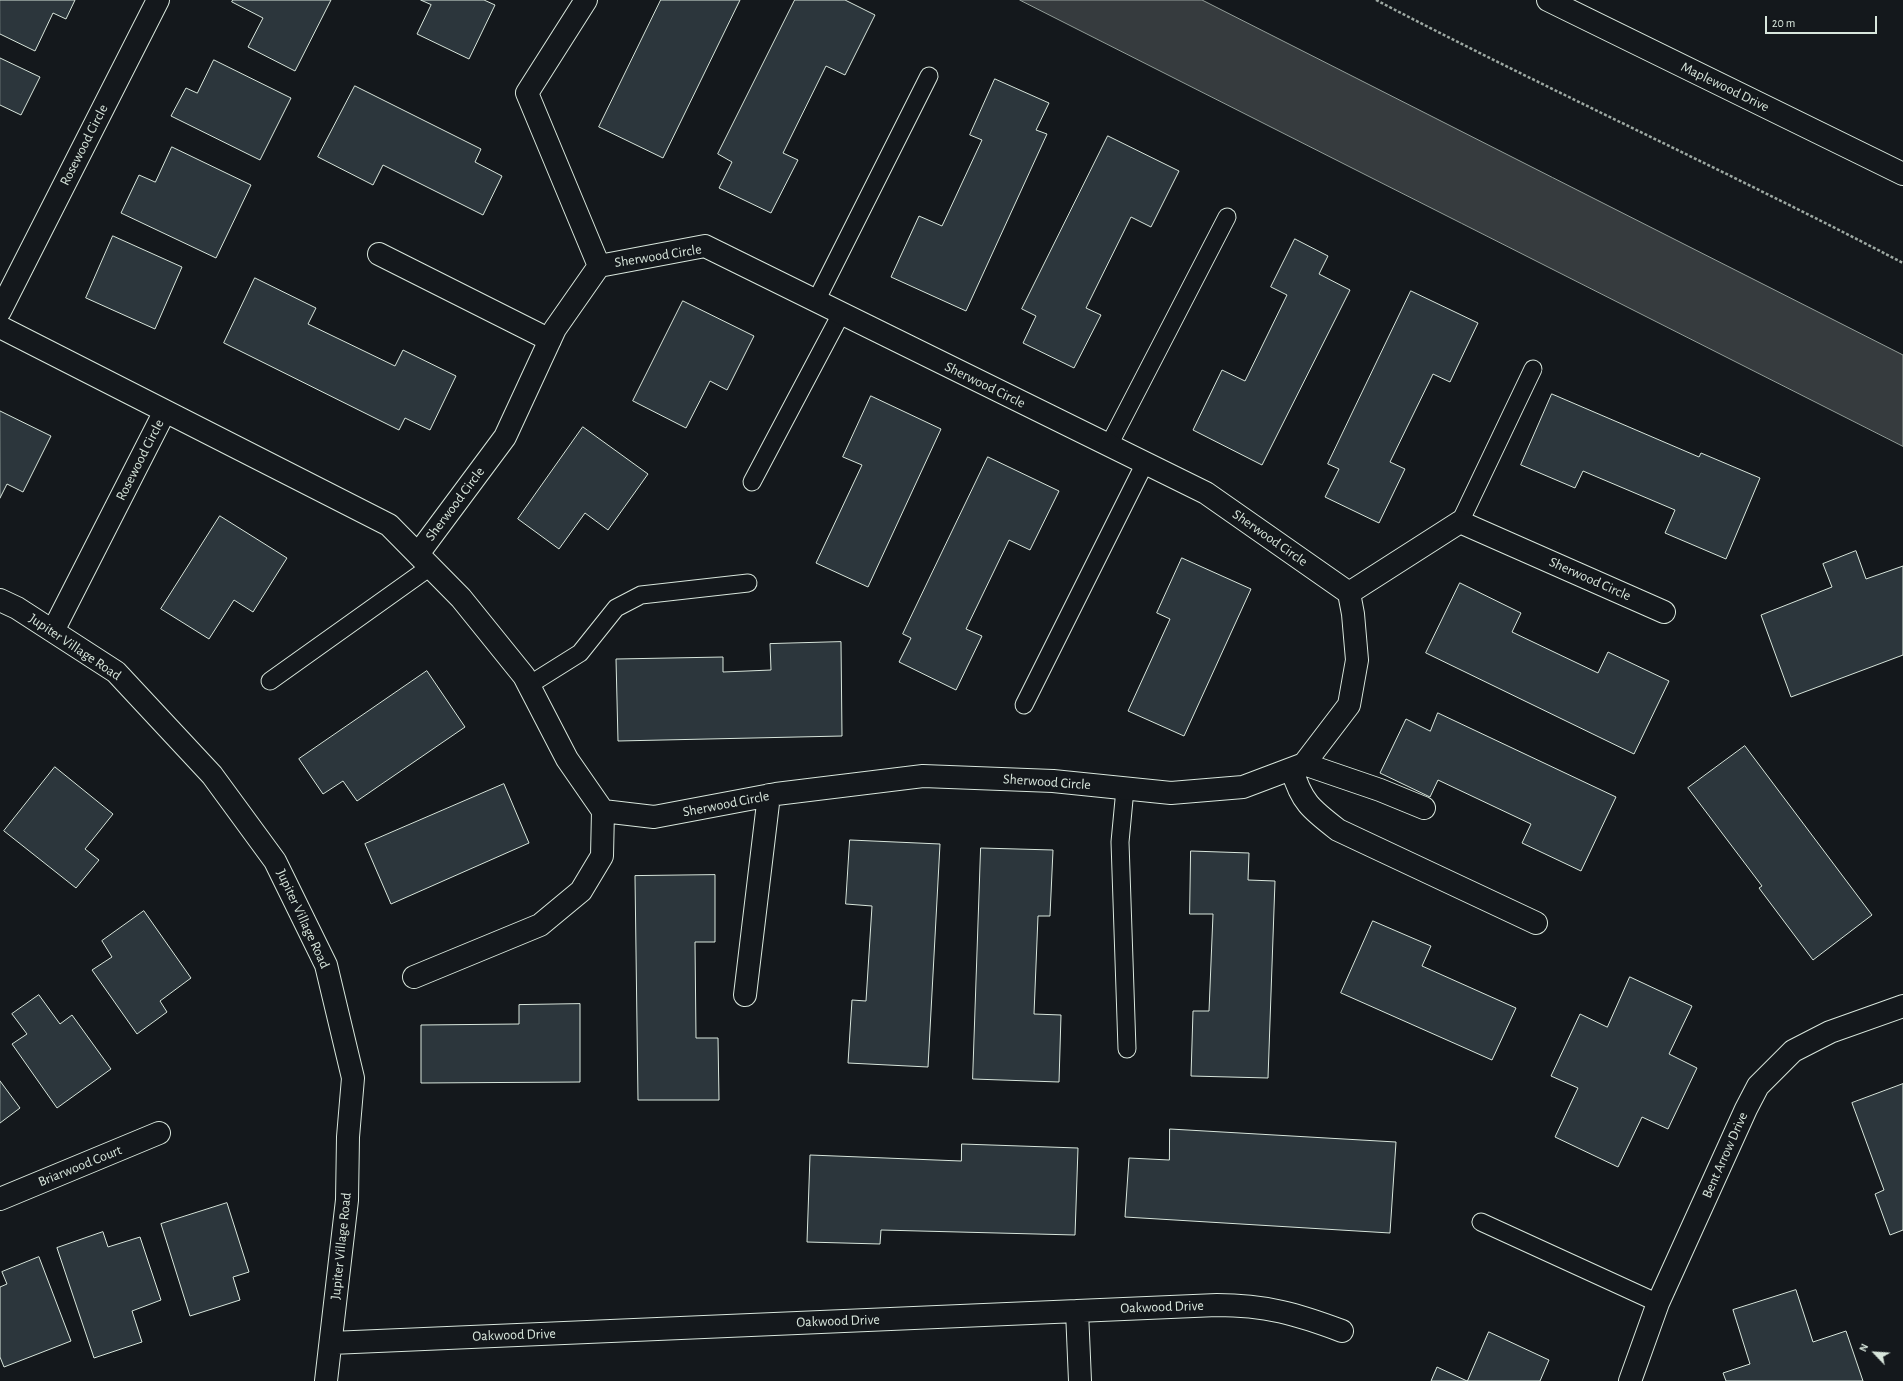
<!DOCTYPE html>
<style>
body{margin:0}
#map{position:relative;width:1903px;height:1381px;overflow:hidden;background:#14181c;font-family:"Alegreya Sans",sans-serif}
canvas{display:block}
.north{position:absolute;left:1855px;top:1333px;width:40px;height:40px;-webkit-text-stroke:3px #14181c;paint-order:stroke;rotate:295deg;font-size:11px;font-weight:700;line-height:16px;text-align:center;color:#d8e6dc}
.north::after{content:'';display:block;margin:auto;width:14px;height:18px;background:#d8e6dc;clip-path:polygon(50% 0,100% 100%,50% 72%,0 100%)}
.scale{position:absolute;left:1765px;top:16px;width:112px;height:18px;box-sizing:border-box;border:2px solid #d8e6dc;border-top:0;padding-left:5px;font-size:12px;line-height:14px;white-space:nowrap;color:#d8e6dc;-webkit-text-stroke:3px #14181c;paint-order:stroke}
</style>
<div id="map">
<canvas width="1903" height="1381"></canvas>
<div class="north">N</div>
<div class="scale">20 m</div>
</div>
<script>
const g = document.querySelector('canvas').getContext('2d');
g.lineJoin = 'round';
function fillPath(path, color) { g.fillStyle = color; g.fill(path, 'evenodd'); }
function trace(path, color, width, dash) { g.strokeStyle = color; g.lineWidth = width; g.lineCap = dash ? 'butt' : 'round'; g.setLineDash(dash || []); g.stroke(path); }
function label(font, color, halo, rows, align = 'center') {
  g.font = font + ' "Alegreya Sans",sans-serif'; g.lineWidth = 3; g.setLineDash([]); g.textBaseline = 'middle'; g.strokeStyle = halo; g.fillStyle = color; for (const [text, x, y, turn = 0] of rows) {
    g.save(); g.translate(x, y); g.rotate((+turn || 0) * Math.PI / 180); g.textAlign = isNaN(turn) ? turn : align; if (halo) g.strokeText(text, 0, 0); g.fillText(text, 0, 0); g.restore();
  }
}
const water = new Path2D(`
 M1020,0H1202L1903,355V446Z`);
const building = new Path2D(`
 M0,0H75L66,19L53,13L35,51L0,34Z
 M233,0H331L295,71L248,47L263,18L232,2Z
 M421,0H484L495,5L469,59L417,34L431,5Z
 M661,0H740L663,158L599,127Z
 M795,0H845L875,15L845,75L826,66L783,153L798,160L771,213L719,188L732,162L718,154Z
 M0,58L40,77L21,115L0,105Z
 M214,60L291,98L260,160L171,116L186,88L197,93Z
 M995,79L1049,103L1036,130L1047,134L966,311L891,277L919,216L942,226L982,140L970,135Z
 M355,86L481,149L475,162L502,176L483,215L383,165L373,185L318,157Z
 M1108,136L1179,171L1151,227L1131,217L1086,308L1101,315L1074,368L1023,343L1036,316L1022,309Z
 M172,147L251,185L216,258L121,213L139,175L155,182Z
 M113,236L182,267L155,329L86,298Z
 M1295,239L1328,256L1319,274L1350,290L1262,465L1193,430L1222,370L1245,381L1287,295L1271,287Z
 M255,278L316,308L308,324L395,366L403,350L456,376L430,430L405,418L399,430L224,343Z
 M1411,291L1478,323L1450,382L1433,374L1390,462L1405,469L1379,523L1325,497L1339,469L1328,464Z
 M683,301L754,336L727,390L710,381L686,428L633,401Z
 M1552,394L1699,457L1701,453L1760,478L1726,559L1665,533L1675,510L1583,471L1575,488L1521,465Z
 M871,396L941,429L868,587L816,563L862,465L843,457Z
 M0,411L51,436L23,492L7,484L0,498Z
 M583,427L648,474L608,530L585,513L559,549L518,519Z
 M988,457L1059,491L1030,550L1009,540L966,629L982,636L956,690L899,662L911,638L903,634Z
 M220,516L287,558L253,612L234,600L209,639L161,609Z
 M1856,551L1866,579L1903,566V655L1791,697L1761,615L1832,587L1823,564Z
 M1182,558L1251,589L1184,736L1128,711L1170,619L1157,613Z
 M1460,583L1521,613L1512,632L1598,673L1608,652L1669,681L1634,754L1426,653Z
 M841,642L842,736L618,741L616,659L723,657V672L771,670L770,644Z
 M427,671L465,727L357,801L343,781L323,794L299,759Z
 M1438,713L1616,797L1581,871L1522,843L1531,824L1438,780L1430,797L1380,773L1406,719L1430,731Z
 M1745,746L1872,915L1813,960L1759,888L1762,886L1688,788Z
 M55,767L113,814L85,849L99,860L76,888L4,831Z
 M504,784L529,843L391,904L365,844Z
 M850,840L940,844L928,1067L848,1063L852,1000L866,1001L872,906L846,904Z
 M981,848L1053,850L1050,916H1038L1034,1014L1061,1015L1059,1082L973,1079Z
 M1191,851L1249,853L1248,880L1275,881L1268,1078L1191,1076L1193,1011H1209L1213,914H1190Z
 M715,875V942H695L696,1038H718L719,1100H638L635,876Z
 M144,911L191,978L160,1001L167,1012L137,1034L92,970L112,957L102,941Z
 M1373,921L1431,946L1422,966L1516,1008L1492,1060L1341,993Z
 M1630,977L1692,1006L1669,1054L1697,1068L1668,1129L1642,1117L1618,1167L1555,1137L1578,1088L1551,1076L1580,1014L1607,1027Z
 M39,995L60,1024L72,1015L111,1069L57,1108L12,1044L27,1034L12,1014Z
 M580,1004V1082L421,1083V1025L519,1024V1005Z
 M0,1081L20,1108L0,1123Z
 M1903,1084V1230L1890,1235L1875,1194L1884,1190L1852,1103Z
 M1170,1129L1396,1142L1390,1233L1125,1217L1129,1158L1169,1160Z
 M962,1144L1078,1148L1075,1235L881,1230L880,1244L807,1242L810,1155L961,1161Z
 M227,1203L249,1272L233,1277L240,1300L190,1316L161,1224Z
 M103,1232L108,1247L140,1237L161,1300L132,1311L142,1342L94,1358L57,1248Z
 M39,1257L71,1341L4,1367L0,1357V1287L7,1284L2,1272Z
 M1796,1290L1813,1342L1846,1331L1863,1381H1726L1723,1373L1750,1364L1733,1310Z
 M1489,1332L1549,1360L1540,1381H1431L1437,1367L1467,1381Z`);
const path = new Path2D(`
 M1376,0C1550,91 1729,172 1903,263`);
const service = new Path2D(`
 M816,301L929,76
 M1109,445L1227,217
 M752,482L841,314
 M1460,522L1533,369
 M270,681L430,567
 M529,685L580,653L616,608L641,595L748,583
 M1024,705L1145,463
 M1125,789L1120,842L1127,1049
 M1481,1222L1658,1303`);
const minor = new Path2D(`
 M586,0L527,93L599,266
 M379,254L550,340
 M0,311L158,0
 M0,327L389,525L461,598L524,676L567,759L603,811L602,856L581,891L540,925L414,977
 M418,554L505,437L555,329L599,266L705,246L1206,493L1349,593L1353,614L1357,660L1349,705L1304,764L1243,787L1171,793L1053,781L923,776L776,794L654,817L603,811
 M1349,593L1460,522L1664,612
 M0,600L17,608L116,672L212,775L275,861L326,965L353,1078L348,1137L347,1200L326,1381
 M53,631L165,411
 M1304,764L1380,790L1424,808
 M1292,769C1301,802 1312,810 1338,830L1536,923
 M745,995L769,795
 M0,1199L159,1133
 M1077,1311L1080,1381
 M331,1343L1217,1305C1265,1305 1297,1314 1342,1331
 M1630,1381L1658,1303L1746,1109L1758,1086L1793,1051L1830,1032L1903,1006`);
const tertiary = new Path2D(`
 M1548,0L1903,174`);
const streetNames = [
 ["Maplewood Drive",1725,87,26],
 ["Rosewood Circle",84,145,-63],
 ["Sherwood Circle",658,256,-9],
 ["Sherwood Circle",985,385,26],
 ["Rosewood Circle",140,460,-63],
 ["Sherwood Circle",455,504,-53],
 ["Sherwood Circle",1270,538,35],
 ["Sherwood Circle",1590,579,24],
 ["Jupiter Village Road",75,647,34],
 ["Sherwood Circle",1047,782,4],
 ["Sherwood Circle",726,804,-11],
 ["Jupiter Village Road",303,919,65],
 ["Bent Arrow Drive",1725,1155,-66],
 ["Briarwood Court",80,1166,-22],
 ["Jupiter Village Road",341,1246,-84],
 ["Oakwood Drive",1162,1307,-2],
 ["Oakwood Drive",838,1321,-2],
 ["Oakwood Drive",514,1335,-2]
];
fillPath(water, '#363b3e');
trace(water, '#939e99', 1);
fillPath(building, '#2c363c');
trace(building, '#d8e6dc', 1);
trace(service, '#d8e6dc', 19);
trace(minor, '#d8e6dc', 24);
trace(tertiary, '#d8e6dc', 24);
trace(path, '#9da8a2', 2.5, [3, 2]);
trace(service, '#14181c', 17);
trace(minor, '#14181c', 22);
trace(tertiary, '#14181c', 22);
label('14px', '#d8e6dc', '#14181c', streetNames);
</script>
